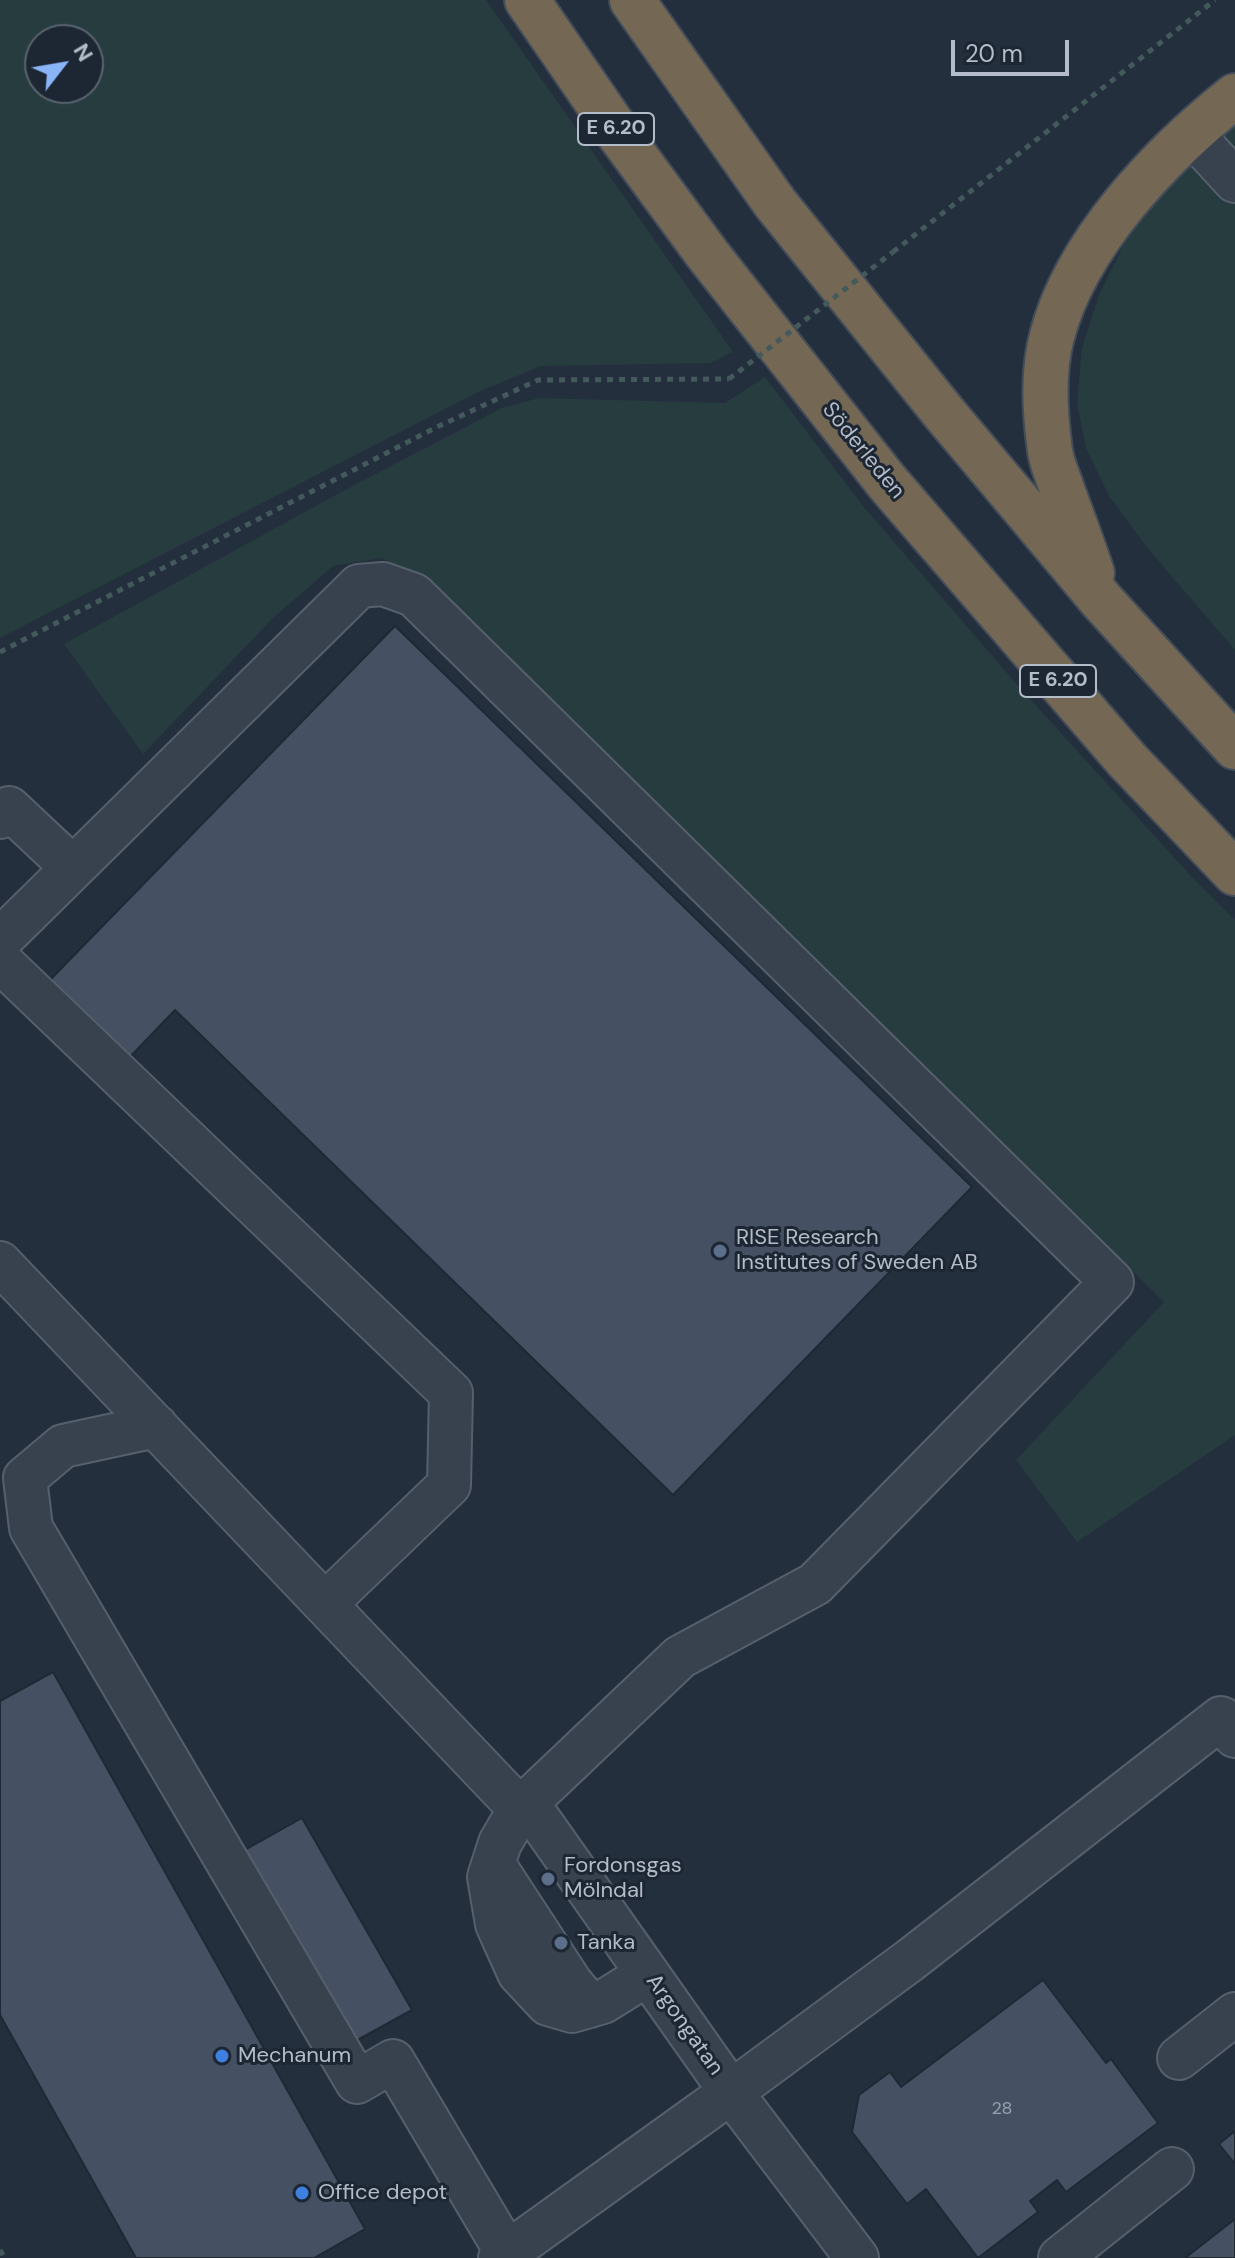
<!DOCTYPE html>
<meta charset="utf-8">
<style>
body{margin:0}
#map{position:relative;width:1235px;height:2258px;overflow:hidden;background:#242f3e;font-family:"DM Sans",sans-serif}
canvas{display:block}
.north{position:absolute;left:24px;top:24px;width:80px;height:80px;box-sizing:border-box;background:#1d2633;border:2px solid #59626f;border-radius:50%;rotate:59deg;font-size:22px;font-weight:700;line-height:32px;text-align:center;color:#b4bcc9}
.north::after{content:'';display:block;margin:auto;width:28px;height:36px;background:#8ab4f8;clip-path:polygon(50% 0,100% 100%,50% 72%,0 100%)}
.scale{position:absolute;left:951px;top:40px;width:118px;height:36px;box-sizing:border-box;border:4px solid #b4bcc9;border-top:0;padding-left:10px;font-size:24px;line-height:28px;white-space:nowrap;color:#b4bcc9;-webkit-text-stroke:6px #1d2633;paint-order:stroke}
</style>
<div id="map">
<canvas width="1235" height="2258"></canvas>
<div class="north">N</div>
<div class="scale">20 m</div>
</div>
<script>
const g = document.querySelector('canvas').getContext('2d');
g.lineJoin = 'round';
function fillPath(path, color) { g.fillStyle = color; g.fill(path, 'evenodd'); }
function trace(path, color, width, dash) { g.strokeStyle = color; g.lineWidth = width; g.lineCap = dash ? 'butt' : 'round'; g.setLineDash(dash || []); g.stroke(path); }
function label(font, color, halo, rows, align = 'center') {
  g.font = font + ' "DM Sans",sans-serif'; g.lineWidth = 6; g.setLineDash([]); g.textBaseline = 'middle'; g.strokeStyle = halo; g.fillStyle = color; for (const [text, x, y, turn = 0] of rows) {
    g.save(); g.translate(x, y); g.rotate((+turn || 0) * Math.PI / 180); g.textAlign = isNaN(turn) ? turn : align; if (halo) g.strokeText(text, 0, 0); g.fillText(text, 0, 0); g.restore();
  }
}
const green = new Path2D(`
 M0,0H486L733,352L711,363L541,366L478,392L0,638ZM88,40V88H40V40Z
 M1235,123V650L1149,550L1109,496L1086,448L1077,403L1082,348L1099,295L1124,244L1158,193Z
 M765,377L863,506L1020,688L1192,877L1235,920V1435L1077,1542L1016,1460L1164,1302L435,587L382,558L333,566L274,617L143,754L64,644L345,490L502,408L539,398L725,403Z`);
const building = new Path2D(`
 M395,626L972,1187L673,1495L175,1010L127,1060L47,983Z
 M53,1672L365,2229L314,2258H136L0,2015V1701Z
 M302,1818L412,2010L352,2043L243,1851Z
 M1043,1980L1106,2063L1111,2059L1158,2123L1066,2192L1057,2180L1030,2201L1038,2212L978,2258L926,2189L907,2204L852,2132L859,2095L890,2072L901,2087Z
 M1235,2131V2164L1219,2144Z
 M1235,2219V2258H1185Z`);
const path = new Path2D(`
 M893,252L1215,0
 M0,652L437,427L538,380L729,379
 M0,2250L5,2258`);
const minor = new Path2D(`
 M1191,133L1235,181
 M0,817L9,808L73,868
 M0,940L359,586L383,584L414,595L1112,1282L815,1584L680,1657L520,1809L500,1843L489,1877L497,1924L519,1973L548,2004L572,2011L603,2002L648,1974
 M0,961L451,1393L449,1485L325,1604
 M0,1263L520,1809L540,1821L731,2092L909,1961L1221,1718L1235,1736
 M156,1426L63,1446L25,1478L31,1528L357,2082L393,2061L507,2253
 M494,1865L571,1983L590,2006
 M1179,2058L1235,2014
 M500,2258L731,2092L857,2258
 M1060,2258L1172,2169`);
const highway = new Path2D(`
 M527,0L619,134L708,255L887,482L1127,760L1235,873
 M632,0L775,203L944,413L1102,601L1235,747
 M1092,573C1083,546 1073,519 1063,492C1059,479 1052,465 1050,451C1045,414 1042,373 1052,336C1076,243 1162,154 1235,96`);
const pathBridge = new Path2D(`
 M729,379L893,252`);
const markers = [
 [720,1251,8,"#5c6f8a"],
 [548,1879,8,"#5c6f8a"],
 [561,1943,8,"#5c6f8a"],
 [222,2056,8,"#3f7fe0"],
 [302,2193,8,"#3f7fe0"]
];
const numberNames = [
 ["28",1002,2109]
];
const shields = [
 [616,129,76],
 [1058,681,76]
];
const shieldNames = [
 ["E 6.20",616,129],
 ["E 6.20",1058,681]
];
const streetNames = [
 ["Söderleden",863,451,51],
 ["Argongatan",684,2025,55]
];
const poiNames = [
 ["RISE Research",736,1238],
 ["Institutes of Sweden AB",736,1263],
 ["Fordonsgas",564,1866],
 ["Mölndal",564,1891],
 ["Tanka",577,1943],
 ["Mechanum",238,2056],
 ["Office depot",318,2193]
];
fillPath(green, '#263c3f');
fillPath(building, '#455162');
trace(building, '#1f2835', 2);
trace(minor, '#565f6c', 46);
trace(highway, '#434c59', 48);
trace(path, '#44595c', 5, [6, 6]);
trace(minor, '#38414e', 42);
trace(highway, '#746855', 44);
trace(pathBridge, '#44595c', 5, [6, 6]);
for (const [x, y, r, color] of markers) { const dot = new Path2D(); dot.arc(x, y, r, 0, 2 * Math.PI); g.fillStyle = color; g.fill(dot); trace(dot, '#1d2633', 3); }
label('18px', '#98a1af', null, numberNames);
for (const [x, y, w] of shields) { const box = new Path2D(); box.roundRect(x - w / 2, y - 16, w, 32, 6); g.fillStyle = '#1d2633'; g.fill(box); trace(box, '#b4bcc9', 2); }
label('bold 20px', '#b4bcc9', null, shieldNames);
label('22px', '#b4bcc9', '#1d2633', streetNames);
label('22px', '#b4bcc9', '#1d2633', poiNames, 'left');
</script>
